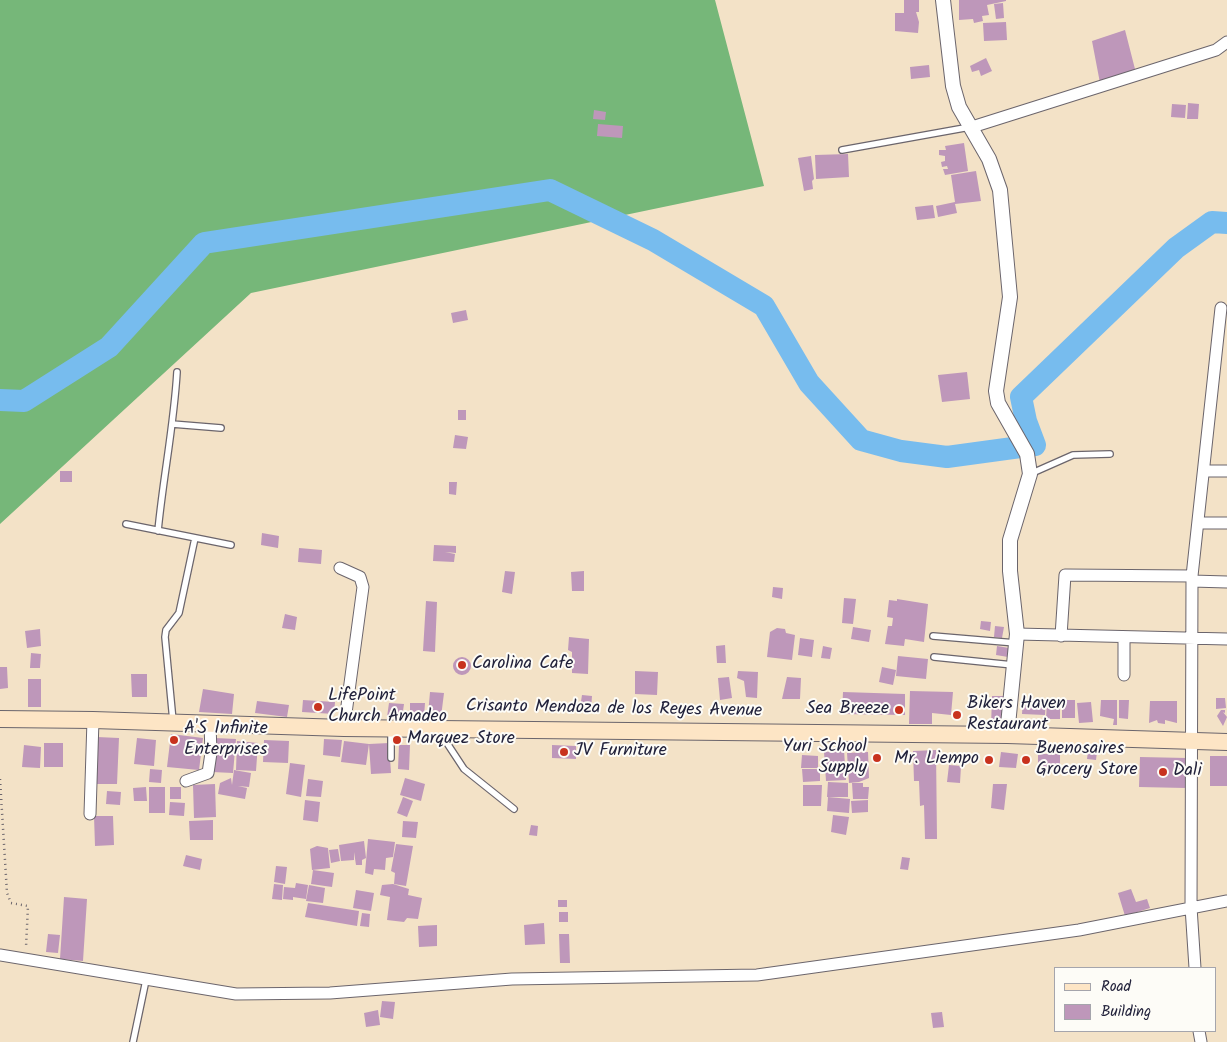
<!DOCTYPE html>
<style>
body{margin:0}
#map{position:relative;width:1227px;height:1042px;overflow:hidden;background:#f3e2c7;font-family:Kalam,sans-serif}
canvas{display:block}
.legend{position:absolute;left:1054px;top:967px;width:162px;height:65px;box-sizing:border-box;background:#fdfcf7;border:1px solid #a5a5ac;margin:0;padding:6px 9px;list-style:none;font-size:15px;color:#22223b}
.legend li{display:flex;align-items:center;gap:10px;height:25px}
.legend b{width:25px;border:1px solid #a5a5ac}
</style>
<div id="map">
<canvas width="1227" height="1042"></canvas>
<ul class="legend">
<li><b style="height:6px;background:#fde5c5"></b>Road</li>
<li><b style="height:14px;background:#be97ba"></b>Building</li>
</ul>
</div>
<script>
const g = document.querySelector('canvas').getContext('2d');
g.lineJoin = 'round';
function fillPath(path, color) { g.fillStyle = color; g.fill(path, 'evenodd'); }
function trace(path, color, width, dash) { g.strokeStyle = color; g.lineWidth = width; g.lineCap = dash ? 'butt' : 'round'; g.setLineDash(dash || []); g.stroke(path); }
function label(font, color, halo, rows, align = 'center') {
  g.font = font + ' Kalam,sans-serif'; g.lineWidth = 4; g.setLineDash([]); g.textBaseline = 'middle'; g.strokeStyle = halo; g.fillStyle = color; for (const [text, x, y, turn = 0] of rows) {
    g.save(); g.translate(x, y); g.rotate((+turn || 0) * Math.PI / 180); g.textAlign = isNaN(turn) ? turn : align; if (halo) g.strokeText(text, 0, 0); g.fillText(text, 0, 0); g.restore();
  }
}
const forest = new Path2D(`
 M0,0H715L764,186L251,293L0,524Z`);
const river = new Path2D(`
 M0,400L24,401L109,347L204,243L550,190L653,240L764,306L809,383L861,440L901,451L947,457L1035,445L1026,421L1021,397L1176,248L1212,222L1227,223`);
const building = new Path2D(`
 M904,0H919V12H916L919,22L918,33L895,31V13H904Z
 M959,0H1006V1L987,5L989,15L982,16L983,21L974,23L973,19L959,20Z
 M1003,3L1004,18L996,19L994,4Z
 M1006,22L1007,40L984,41L983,23Z
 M1125,30L1136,73L1100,83L1092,41Z
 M986,58L992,71L981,76L979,70L972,72L970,66Z
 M929,65L930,77L911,79L910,67Z
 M1188,103L1199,104L1198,119H1187Z
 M1172,104L1186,105L1185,118L1171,117Z
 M594,110L606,112L605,120L593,119Z
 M598,124L623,126L622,138L597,136Z
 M964,143L968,171L945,175L943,169H948L947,166L942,167L941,162L945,161V156L939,155V150H946L945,146Z
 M848,154L849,177L816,179L815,155Z
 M811,156L814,179L812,181L813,189L804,191L798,158Z
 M976,171L981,201L955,204L957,213L938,217L936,206L955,202L951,175Z
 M933,205L935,218L917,220L915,207Z
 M466,310L468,320L453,323L451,313Z
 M967,372L970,399L942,402L938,375Z
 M458,410H466V420H458Z
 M455,435L468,437L466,449L453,448Z
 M60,471H72V482H60Z
 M449,482H457L456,495L449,494Z
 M262,533L279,536L278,548L261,545Z
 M434,545L456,546V553L445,552L455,554L454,562L433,561Z
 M299,548L322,550L321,564L298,562Z
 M505,571L515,572L512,594L502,592Z
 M584,571V591H572L571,572Z
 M773,587L783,588L782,599L772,597Z
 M844,598L856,599L853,624L842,623Z
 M897,599L928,604L924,642L905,639L904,646L885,644L888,626H892L893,618L887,617L889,600L897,601Z
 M426,601L437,602L435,652L423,651Z
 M285,614L297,617L295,630L282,628Z
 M981,621L991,622L990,631L980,629Z
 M995,626L1004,627L1002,638L994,637Z
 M853,627L871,630L869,642L851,639Z
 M777,628L785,629L786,633L795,635L792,660L767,657L770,632Z
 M40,629L41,646L27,648L25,631Z
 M569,637L589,639L588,674L572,673V668H567L568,657L572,658V652L568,650Z
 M800,638L814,640L812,657L798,655Z
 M725,645L726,663H717L716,646Z
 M823,646L832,648L830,659L821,658Z
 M997,646L1009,648L1008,657L996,655Z
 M31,653L41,654L40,668H30Z
 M898,656L928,659L926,679L896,676Z
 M453 666a9 9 0 1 1 18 0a9 9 0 1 1-18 0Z
 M0,667H7L8,688L0,689Z
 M882,667L896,670L893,685L879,682Z
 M635,671L658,672L657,695L635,694Z
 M738,671L758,672L757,698L746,697L744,681L737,678Z
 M131,674H147V697H132Z
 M729,677L732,698L720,700L718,678Z
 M787,677L801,678L800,699H782Z
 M28,679H41V707H28Z
 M203,689L234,694L232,714L199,712Z
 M910,691L953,692L951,715L932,713V724H909Z
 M430,692L444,693L441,717L428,715Z
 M843,692L905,694V715L842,714Z
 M582,695L592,696L591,709L580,708Z
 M992,696H1003L1002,727H991Z
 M1216,698H1225L1226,708L1216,709Z
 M1023,699L1046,700L1045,715L1022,714Z
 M303,700L335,702L334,714L302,712Z
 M1062,700H1075V718H1062Z
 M1101,700H1117V725H1113L1114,719L1100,716Z
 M1119,700H1129L1128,719L1119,718Z
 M257,701L289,705L287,717L255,713Z
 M1150,701H1177V723L1165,720V724L1158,723L1157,720L1149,723Z
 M1047,702L1060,703V719H1046Z
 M1091,702L1093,722L1079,723L1077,703Z
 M389,703L404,704L402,718L387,717Z
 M410,703H425L424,717L410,716Z
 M1221,710H1225V713L1223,712L1227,717L1223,726L1217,716Z
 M171,734L203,738L199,770L167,767Z
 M97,737L119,738L117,784H96Z
 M137,738L156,740L154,766L134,764Z
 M215,738L236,739L233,773L212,772Z
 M324,739L342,740L340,757L323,755Z
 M264,740L289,741L288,763L263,762Z
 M237,741L258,743L256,771L236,770Z
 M344,741L369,744L366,765L341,762Z
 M44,743H63V767H44Z
 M389,743L391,773L371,774L369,744Z
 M24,745L41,747L40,768L22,767Z
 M399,745H410L409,770L398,769Z
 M552,745L576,746V759L552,758Z
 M844,750L846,780L826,781L824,752Z
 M936,750L937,839H925L924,805L920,806L919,781H914L913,751Z
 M1088,751L1097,752L1096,760L1087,759Z
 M868,752L869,778L859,782L849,783L847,753Z
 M1001,752L1018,754L1016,768L999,767Z
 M1038,754H1060V769L1038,768Z
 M802,755L818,756V768H801Z
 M1210,756H1227V786H1210Z
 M1140,757L1187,758L1186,788L1139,787Z
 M290,763L305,765L301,797L286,794Z
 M949,765L961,766L960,783L947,782Z
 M150,769L162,770L161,783L149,782Z
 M802,769H820V781L803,782Z
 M234,770L251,773L249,787L238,786L247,788L245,799L218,794L220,783L231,778L232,785Z
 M405,778L425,784L421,801L400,795Z
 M308,779L323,781L321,797L306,796Z
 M828,782L848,783V797H827Z
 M852,783H863V787H869L868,799H853Z
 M215,784L216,817L194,818L193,785Z
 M993,784H1007L1004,810L991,808Z
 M803,785H822L821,806H803Z
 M146,787L147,801H134L133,788Z
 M149,787H165V813H149Z
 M170,787H181V799H170Z
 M107,791L121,792L120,805L106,804Z
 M403,797L413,801L407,817L397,813Z
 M828,797L850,799L849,813L827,811Z
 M305,800L320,802L318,822L303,820Z
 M868,800V812L852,813L851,801Z
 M170,802L185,803L184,816L169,815Z
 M833,815L849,817L846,835L831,832Z
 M94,816H113L114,845L95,846Z
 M213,820V840H190L189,821Z
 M403,821L418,822L416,838L402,837Z
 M531,825L538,826L537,836L529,835Z
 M368,839L395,842L393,857L386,858L385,870L374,869L373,875L365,873Z
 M364,841L366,858L362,860V865H356L354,852V860L341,861L339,845Z
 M396,844L413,846L406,886L394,884L395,873L391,871Z
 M317,846L328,848L330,868L312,870L310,849Z
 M338,849L340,861L331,863L329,850Z
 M186,855L202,859L200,870L183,866Z
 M902,857L910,858L908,870L900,869Z
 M276,866L287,867L285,884L274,882Z
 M313,870L334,873L332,887L311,884Z
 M296,883L308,885L306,899L293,897V900L283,899L284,887L295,888Z
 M274,884L283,885L282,900L272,899Z
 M393,884L409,889L408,895L422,898L418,919L407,918L404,922L387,920L390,897L380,895L382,885Z
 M309,885L325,888L323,903L306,901Z
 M1131,889L1136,902L1147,899L1150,908L1125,916L1118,893Z
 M356,890L374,893L371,911L353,908Z
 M64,897L87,899L83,961L60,959Z
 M558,900H567V907H558Z
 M308,903L359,911L357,926L305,917Z
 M559,912H568V922H559Z
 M362,913L370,914L369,927L360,926Z
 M544,923L545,944L525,945L524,925Z
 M437,925V946L419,947L418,926Z
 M48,934L60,935L58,953L46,952Z
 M559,934H569L570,963H560Z
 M382,1001L395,1002L393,1019L380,1017Z
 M378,1010L380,1025L366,1027L364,1013Z
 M942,1012L944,1027L933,1028L931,1013Z`);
const path = new Path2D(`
 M0,779L7,893L11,903L28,906L26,947`);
const service = new Path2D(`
 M842,150L970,127
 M172,424L221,428
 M1030,474L1073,455L1110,454
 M126,524L231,545
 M158,531C163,478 174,425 177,372
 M933,636L1016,643
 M934,657L1013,665
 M173,721L165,637L166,630L179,613L195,538
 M439,731L464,769L514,809
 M391,758V730
 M133,1042L146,980`);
const minor = new Path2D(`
 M972,127L1216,50L1227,42
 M1204,471H1227
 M1198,523H1227
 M340,568L360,577L363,587L344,728
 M1192,581L1227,582
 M1017,634L1227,639
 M1061,636L1065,575L1192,576
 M1124,675V637
 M186,781L208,773L211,753L210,724
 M90,814L93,720
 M0,955L236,994L330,993L512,979L757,975L1079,930L1227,901
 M1195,968L1191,907L1192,576L1221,308
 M1199,1031L1201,1042`);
const tertiary = new Path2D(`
 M943,0L953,86L959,107L989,159L1000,190L1010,297L996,391L998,403L1027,454L1030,474L1010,540V571L1017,634L1007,735`);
const secondary = new Path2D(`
 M0,719L93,720L344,728L1007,735L1227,742`);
const markers = [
 [462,665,5,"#c8321e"],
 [318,707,5,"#c8321e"],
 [899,710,5,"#c8321e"],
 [957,715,5,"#c8321e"],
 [174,740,5,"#c8321e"],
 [397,740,5,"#c8321e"],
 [564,752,5,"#c8321e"],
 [877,758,5,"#c8321e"],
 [989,760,5,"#c8321e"],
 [1026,760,5,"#c8321e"],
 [1163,772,5,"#c8321e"]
];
const poiNames = [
 ["Carolina Cafe",472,665],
 ["LifePoint",328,697],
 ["Church Amadeo",328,718],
 ["Bikers Haven",967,705],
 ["Restaurant",967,726],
 ["Sea Breeze",889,710,"right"],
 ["A'S Infinite",184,730],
 ["Enterprises",184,751],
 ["Marquez Store",407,740],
 ["Yuri School",867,748,"right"],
 ["Supply",867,769,"right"],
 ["Buenosaires",1036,750],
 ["Grocery Store",1036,771],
 ["JV Furniture",574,752],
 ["Mr. Liempo",979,760,"right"],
 ["Dali",1173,772]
];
const streetNames = [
 ["Crisanto Mendoza de los Reyes Avenue",614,710,1]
];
fillPath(forest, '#76b779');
trace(river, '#77bcee', 22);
fillPath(building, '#be97ba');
trace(service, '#6b656c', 8);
trace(minor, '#6b656c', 13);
trace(tertiary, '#6b656c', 16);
trace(secondary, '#6b656c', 18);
trace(path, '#6b656c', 2.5, [1, 4]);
trace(service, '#fff', 5.5);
trace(minor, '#fff', 11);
trace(tertiary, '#fff', 14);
trace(secondary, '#fde5c5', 16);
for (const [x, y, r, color] of markers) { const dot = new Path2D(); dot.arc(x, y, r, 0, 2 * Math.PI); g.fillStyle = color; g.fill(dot); trace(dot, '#fdfcf7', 2); }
label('18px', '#22223b', '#fdfcf7', poiNames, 'left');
label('18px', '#22223b', '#fdfcf7', streetNames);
</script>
